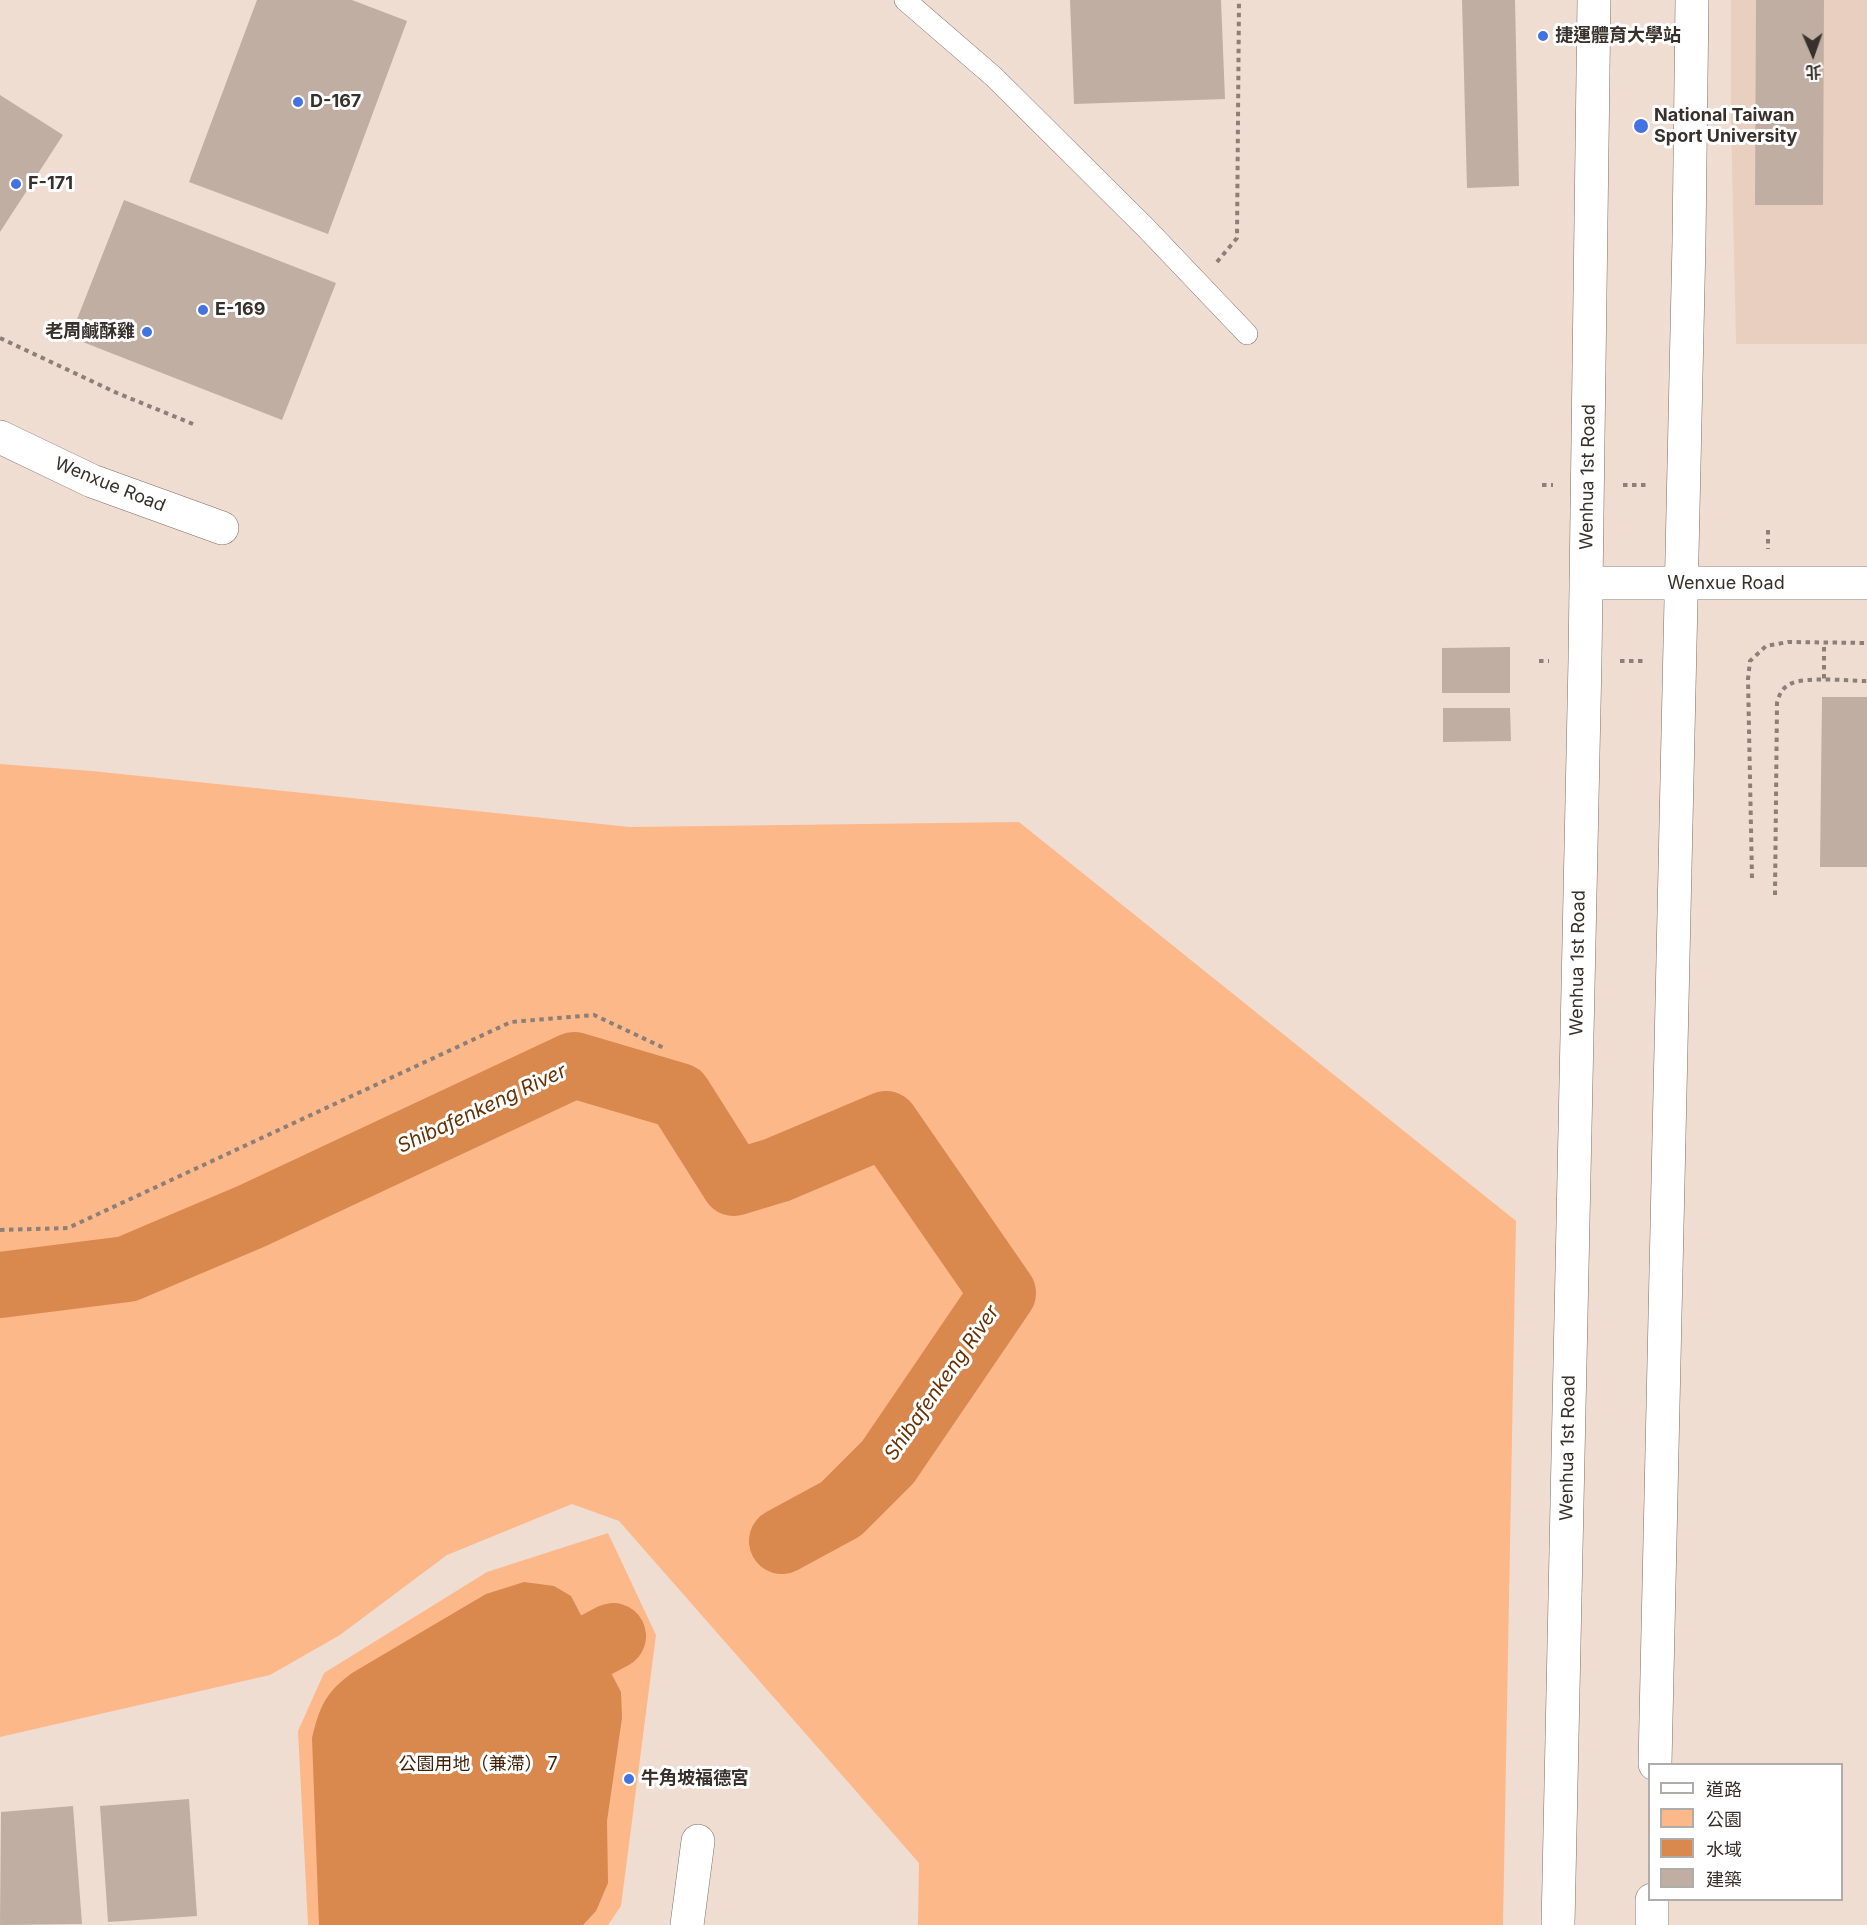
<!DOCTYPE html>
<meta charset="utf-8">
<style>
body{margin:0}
#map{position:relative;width:1867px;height:1925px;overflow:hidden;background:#f0ddd1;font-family:Inter,"Noto Sans TC",sans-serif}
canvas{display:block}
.legend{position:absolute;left:1648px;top:1763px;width:195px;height:138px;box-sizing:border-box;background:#fff;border:2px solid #afacaa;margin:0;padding:8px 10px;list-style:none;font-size:18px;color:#37302b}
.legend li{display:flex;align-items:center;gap:12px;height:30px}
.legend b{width:30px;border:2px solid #afacaa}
.north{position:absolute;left:1783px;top:24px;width:60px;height:60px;-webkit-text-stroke:4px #fff;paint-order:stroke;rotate:178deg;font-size:16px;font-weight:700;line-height:24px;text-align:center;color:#37302b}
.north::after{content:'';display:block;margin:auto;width:21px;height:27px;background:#37302b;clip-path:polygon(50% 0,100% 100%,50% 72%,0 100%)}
</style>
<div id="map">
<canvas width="1867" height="1925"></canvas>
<ul class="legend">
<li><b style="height:8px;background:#fff"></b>道路</li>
<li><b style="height:16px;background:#fdb88a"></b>公園</li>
<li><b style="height:16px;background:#d9884e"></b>水域</li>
<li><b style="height:16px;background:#c0aea3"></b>建築</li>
</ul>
<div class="north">北</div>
</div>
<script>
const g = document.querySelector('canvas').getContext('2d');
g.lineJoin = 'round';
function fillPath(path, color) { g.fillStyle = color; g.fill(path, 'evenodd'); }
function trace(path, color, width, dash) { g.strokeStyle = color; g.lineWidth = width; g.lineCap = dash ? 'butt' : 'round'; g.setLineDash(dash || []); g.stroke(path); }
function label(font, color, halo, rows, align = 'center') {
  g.font = font + ' Inter,"Noto Sans TC",sans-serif'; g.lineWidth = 6; g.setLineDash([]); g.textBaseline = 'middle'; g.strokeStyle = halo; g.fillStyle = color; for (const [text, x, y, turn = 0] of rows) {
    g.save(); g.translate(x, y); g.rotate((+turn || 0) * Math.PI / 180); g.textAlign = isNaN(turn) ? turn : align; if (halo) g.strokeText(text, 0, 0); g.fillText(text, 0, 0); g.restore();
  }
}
const built = new Path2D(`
 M1731,0H1867V344H1736L1731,122Z`);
const green = new Path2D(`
 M0,764L92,771L630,827L1019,822L1516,1221L1503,1925H918L919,1863L619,1521L572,1504L447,1555L340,1635L270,1675L0,1737Z
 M608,1533L656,1635L621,1906L608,1925H308L298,1731L324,1673L487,1572Z`);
const water = new Path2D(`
 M524,1582L554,1586L571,1596L621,1692L622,1718L607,1821L608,1883L596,1911L583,1925H319L312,1738C320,1706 325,1693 352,1673L486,1594Z`);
const river = new Path2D(`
 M0,1285L127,1269L252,1216L574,1065L679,1096L734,1183L777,1170L886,1124L1003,1293L888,1462L841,1509L782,1541
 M596,1645L613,1636`);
const building = new Path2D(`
 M257,0H352L407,21L328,234L189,182Z
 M1070,0H1221L1225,99L1074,104Z
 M1462,0H1515L1519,186L1467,188Z
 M1756,0H1824L1823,205H1755Z
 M0,95L63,135L0,232Z
 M124,200L336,283L282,420L70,337Z
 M1510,647V693H1442V648Z
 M1822,697H1867V867H1820Z
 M1443,708H1510L1511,741L1443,742Z
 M189,1799L197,1916L108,1922L100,1806Z
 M73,1806L82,1924L0,1925L1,1812Z`);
const path = new Path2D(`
 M1217,262L1237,238L1239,0
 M0,338L117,393L193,424
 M1542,485H1553
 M1623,485H1649
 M1768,530V549
 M1824,647V680
 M1539,661H1549
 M1620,661H1645
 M1752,878L1748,679L1750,661L1766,646L1788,642L1867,643
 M1775,895L1777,703C1779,695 1782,688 1790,684C1805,676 1849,681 1867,681
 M0,1230L68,1228L511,1022L594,1015L664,1048`);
const lane = new Path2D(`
 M905,0L994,77L1146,228L1247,334`);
const street = new Path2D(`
 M0,437L92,481L222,528
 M687,1925L698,1841`);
const secondary = new Path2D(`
 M1586,583H1867
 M1655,1764L1689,241L1692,0
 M1558,1925L1585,660L1594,0
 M1652,1925V1900`);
const markers = [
 [1543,36,6,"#4372e3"],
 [298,102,6,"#4372e3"],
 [1641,126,8,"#4372e3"],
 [16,184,6,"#4372e3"],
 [203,310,6,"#4372e3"],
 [147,332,6,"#4372e3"],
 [629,1779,6,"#4372e3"]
];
const poiNames = [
 ["捷運體育大學站",1555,36],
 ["D-167",310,102],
 ["National Taiwan",1654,116],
 ["Sport University",1654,137],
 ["F-171",28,184],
 ["E-169",215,310],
 ["老周鹹酥雞",135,332,"right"],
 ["牛角坡福德宮",641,1779]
];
const streetNames = [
 ["Wenhua 1st Road",1588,477,-89],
 ["Wenxue Road",110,485,22],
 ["Wenxue Road",1726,584],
 ["Wenhua 1st Road",1578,963,-89],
 ["Wenhua 1st Road",1568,1448,-89]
];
const parkNames = [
 ["公園用地（兼滯） 7",478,1765]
];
const waterNames = [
 ["Shibafenkeng River",482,1109,-25],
 ["Shibafenkeng River",942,1383,-55]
];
fillPath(built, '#e9cfbf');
fillPath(green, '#fdb88a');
fillPath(water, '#d9884e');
trace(river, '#d9884e', 66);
fillPath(building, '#c0aea3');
trace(lane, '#7e6e64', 22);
trace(street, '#7e6e64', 34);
trace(secondary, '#7e6e64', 34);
trace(path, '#8c7f77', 4, [4.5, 4.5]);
trace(lane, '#fff', 21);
trace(street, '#fff', 33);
trace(secondary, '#fff', 33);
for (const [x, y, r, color] of markers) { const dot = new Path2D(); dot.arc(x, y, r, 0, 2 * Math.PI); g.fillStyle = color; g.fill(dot); trace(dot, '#fff', 2); }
label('bold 18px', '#37302b', '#fff', poiNames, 'left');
label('18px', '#37302b', '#fff', streetNames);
label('18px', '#401f06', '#fff', parkNames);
label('italic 20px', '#663102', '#fff', waterNames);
</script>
